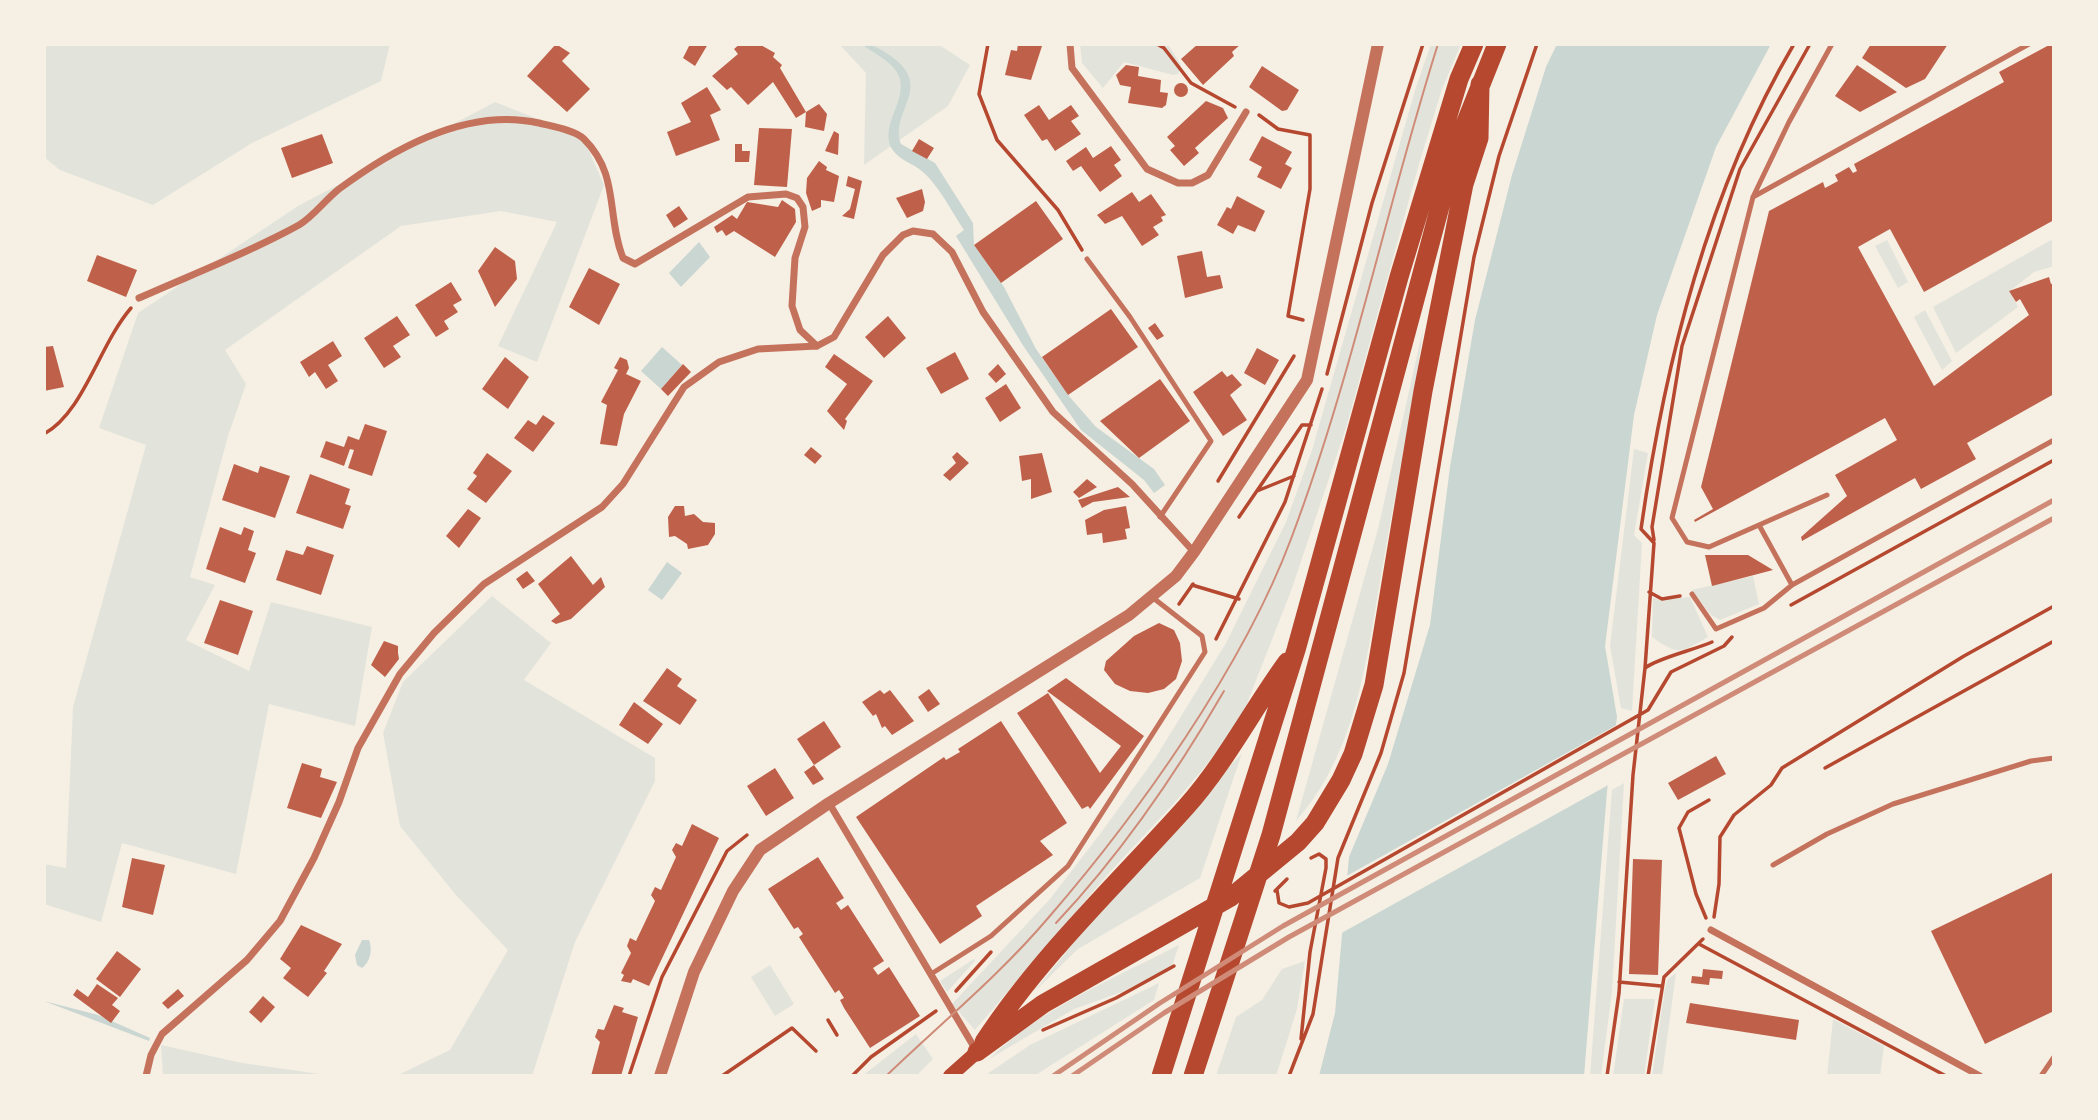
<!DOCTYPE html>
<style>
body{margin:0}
#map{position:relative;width:2098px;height:1120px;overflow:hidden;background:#f6efe4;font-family:"Open Sans",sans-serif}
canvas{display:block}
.frame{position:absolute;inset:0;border:46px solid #f6efe4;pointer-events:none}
</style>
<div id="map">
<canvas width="2098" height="1120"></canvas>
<div class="frame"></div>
</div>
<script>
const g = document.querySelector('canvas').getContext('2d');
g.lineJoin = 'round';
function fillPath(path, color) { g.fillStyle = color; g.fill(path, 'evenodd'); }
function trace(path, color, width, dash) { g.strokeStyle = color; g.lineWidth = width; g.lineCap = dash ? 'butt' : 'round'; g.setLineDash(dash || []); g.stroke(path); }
const green = new Path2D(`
 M44,44H390L381,81L252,143L153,205L60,170L44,157Z
 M839,44H938L970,65L948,106L864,165L866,73Z
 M1080,44H1168L1181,65L1178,74L1173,75L1124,62L1103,88L1082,63Z
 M1431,44H1461L1442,89L1419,164L1346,428L1291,591L1246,706L1227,740L1178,799L1109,873L975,1030L952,1004L1050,899L1100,834L1156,757L1226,643L1286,522L1312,450L1416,87Z
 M495,102L583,137L604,185L537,362L498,346L557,222L501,211L401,226L225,350L246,384L228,436L190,577L215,585L186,640L249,671L271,602L372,627L355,726L269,704L236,874L122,843L101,922L44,904V864L66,868L73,707L146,445L99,428L138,313L298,206Z
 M1887,240L1908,282L1898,288L1875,246Z
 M2051,240L2054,244V266L2034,272L2010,291L2018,307L1956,353L1933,307Z
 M1925,310L1952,361L1942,370L1914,317Z
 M1423,329L1418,370C1407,435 1394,499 1383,564C1367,654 1359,750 1296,821L1378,529Z
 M1634,449L1648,453L1634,535L1642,543L1632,711L1621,708L1610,646Z
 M1753,576L1759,604L1720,620L1711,615L1692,590Z
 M492,596L551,643L524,680L655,758V781L575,942L532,1076H396L450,1050L508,950L456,895L400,826L383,733L403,682Z
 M1690,597L1708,637C1680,653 1679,656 1652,637L1653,598L1660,600Z
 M1242,753L1200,878L1078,949L1034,992L1096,915Z
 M1624,783L1612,992L1601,1076H1590L1612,790Z
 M1179,945L1172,966L1122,992L1074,1009L989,1059C1043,1007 1113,979 1179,945Z
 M974,959L975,961L947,992L940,981Z
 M1305,961L1297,1009L1276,1076H1216L1236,1017L1262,1000L1282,969Z
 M770,965L794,1004L775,1016L751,977Z
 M1676,973L1662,1076H1652L1665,988L1668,979Z
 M1159,983L1154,1000L1034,1076H984L1030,1045Z
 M1624,999H1655L1644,1076H1613Z
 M1833,1019L1884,1046L1880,1076H1827Z
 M916,1034L933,1059L916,1076H862Z
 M161,1045L242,1063L334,1076H163Z`);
const water = new Path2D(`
 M861,44C874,44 880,49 891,56C935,88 889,111 901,144L935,163L973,223L974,245L1004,287L1036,349L1068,395L1096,427L1154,469L1165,485L1154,493L1144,480L1081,430L1024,347L956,236L964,230C952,212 939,186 923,172C913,163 900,161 892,149C877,122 918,92 892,66C883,57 871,51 861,44Z
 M1557,44H1771L1716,147L1657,315L1634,415L1605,646L1617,717L1607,791L1584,1076H1319L1335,1013L1349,857L1388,764L1430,625L1450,467L1475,320L1512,175L1546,67Z
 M699,242L710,257L681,287L669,273Z
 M662,347L682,365L661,389L641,371Z
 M667,562L682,573L662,600L648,590Z
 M362,940H369C373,950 370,962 362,968L357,965L355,955Z
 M44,1001L98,1015L150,1038L149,1041Z`);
const pier = new Path2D(`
 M1620,723L1612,783L1338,935L1343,878Z`);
const building = new Path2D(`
 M556,44L570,53L562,61L590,89L567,112L527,76Z
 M690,44H708L695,66L683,58Z
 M740,44H759L775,53L773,57L782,65L780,68L806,112L796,118L773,82L748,105L731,87L727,90L712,76L738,54L734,49Z
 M1018,44L1042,46L1031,80L1005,75L1011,50L1017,51Z
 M1198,44H1241L1232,52L1234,56L1203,85L1181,59Z
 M1871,44H1948L1925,79L1906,88L1862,58Z
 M2051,44H2054V220L1924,292L1890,229L1858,247L1934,386L2029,315L2020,299L2016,302L2009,291L2049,277L2051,284L2054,283V394L1967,443L1976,459L1921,489L1915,478L1802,541L1801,537L1847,496L1835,475L1897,440L1885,418L1695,522L1694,520L1713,509L1701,487L1769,211L1823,182L1825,188L1838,181L1835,175L1849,167L1853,173L1857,171L1854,164L2004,82L1999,72Z
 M1126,65L1139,67L1138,76L1161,80L1160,92L1168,93L1166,105L1162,108L1128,103L1131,87L1120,85L1116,75Z
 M1857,65L1897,92L1860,112L1835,96Z
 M1262,66L1299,90L1287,110L1282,111L1249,87Z
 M1174 90a7 7 0 1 1 14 0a7 7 0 1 1-14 0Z
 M707,87L721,110L710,115L720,140L676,156L667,132L691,122L681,103Z
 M1206,101L1223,108L1228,118L1195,148L1199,153L1184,166L1170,150L1175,146L1167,137Z
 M819,104L827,114L824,131L805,127L806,112Z
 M1039,105L1049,120L1071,105L1079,116L1071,121L1081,134L1055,151L1047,139L1042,141L1024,115Z
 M759,128L792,129L787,187L754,185Z
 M834,131L839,134L838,155L825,151Z
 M322,134L333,163L292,178L281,148Z
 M1262,136L1292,152L1285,164L1292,168L1281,189L1257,177L1262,167L1249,160Z
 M919,139L934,148L927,159L912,151Z
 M735,144H742V151H750L749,162H735Z
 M1111,146L1121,160L1114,165L1122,176L1100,192L1081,166L1073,171L1066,161L1086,147L1093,158Z
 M819,161L827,167L826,170L839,176L834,202L821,200V207L812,211L806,193L807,178Z
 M848,176L862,181L854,219L842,216L850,209L855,189L846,186Z
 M922,189L925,202L923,211L907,218L896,198Z
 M1132,192L1139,202L1151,194L1166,215L1161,217L1163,221L1153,227L1159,235L1142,246L1122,216L1105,224L1097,215Z
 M1237,196L1265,211L1255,232L1238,225L1233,234L1217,225L1227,207L1231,209Z
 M782,200L795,209L796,222L775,257L734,231L726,236L722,230L717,233L714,227L732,215L737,219L747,202L778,207Z
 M1036,201L1063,239L1001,283L974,245Z
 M679,206L688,219L674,228L666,215Z
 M495,247L515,261L517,279L495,307L478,271Z
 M1202,251L1207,277L1220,275L1223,288L1185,298L1177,256Z
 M97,255L137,270L126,297L87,281Z
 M589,268L620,284L599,325L569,307Z
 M451,282L462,300L453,305L458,312L444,321L449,329L436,337L415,305Z
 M1111,309L1138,347L1068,395L1042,357Z
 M397,316L410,335L393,346L401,357L384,368L364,338Z
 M888,316L906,338L884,358L865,337Z
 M1155,323L1164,336L1157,340L1148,328Z
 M333,341L342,356L328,365L338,381L326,389L315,372L309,377L300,362Z
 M53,346L64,387L44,391V347Z
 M1257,348L1279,360L1265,385L1244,373Z
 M955,352L969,379L941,394L926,368Z
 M834,354L873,381L845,419L847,421L844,430L827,411L847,384L825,367Z
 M505,357L529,377L508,409L482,389Z
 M620,357L627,360L629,368L626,374L641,381L624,414L617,446L600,444L607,405L601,402L618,370L614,368Z
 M683,364L691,372L668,396L661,389Z
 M998,364L1006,374L996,383L988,374Z
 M1222,371L1227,377L1232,374L1242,385L1230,395L1247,420L1223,436L1193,392Z
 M1160,379L1190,421L1139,458L1100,421Z
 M1006,384L1021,408L1000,422L985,398Z
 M543,415L555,423L533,452L514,438L528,420L536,425Z
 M365,424L387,431L372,476L348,468L354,450L350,449L344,466L320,457L326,441L344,447L348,436L359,440Z
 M811,447L822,456L815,464L804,455Z
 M957,452L969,463L950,481L943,475L956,463L952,457Z
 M487,453L512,471L486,503L467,489L477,476L473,473Z
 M1042,453L1052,492L1031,499V479L1022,481L1019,456Z
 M234,464L258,473L260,466L290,476L275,518L222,500Z
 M310,474L350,489L345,504L351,506L343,529L296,513Z
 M1087,479L1097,487L1079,498L1073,492Z
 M1118,487L1130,497L1093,502L1082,508L1078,500Z
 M675,506H684L685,516L694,514L703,522L715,523V534L708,545L688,549L687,544L675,536L669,537L668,517Z
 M1126,506L1130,528L1125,529L1127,539L1103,543L1102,533L1087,535L1085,520L1104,510Z
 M468,509L481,518L459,548L446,536Z
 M220,527L241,535L244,527L254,531L248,550L256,553L245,583L206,569Z
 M307,546L334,555L321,595L276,580L286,550L303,555Z
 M1705,555H1748L1773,570L1712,586Z
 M571,556L593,585L601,577L605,587L571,619L556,624L551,621L560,614L538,584Z
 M527,571L535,581L523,589L516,579Z
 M220,600L253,611L238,655L204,643Z
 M1159,623L1174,630L1180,643L1182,661L1176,679L1164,689L1148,693L1130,691L1115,684L1104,670L1106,661L1134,636Z
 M384,641L398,646V653L399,659L385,677L371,665Z
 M667,668L682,679L677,686L697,700L680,725L643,701Z
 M1066,678L1144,736L1090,809L1088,806L1082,809L1017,713L1048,693L1100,773L1121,746L1047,691Z
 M929,689L940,704L928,712L918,697Z
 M880,690L884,694L890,690L914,721L892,735L885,726L882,728L876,714L873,716L862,702Z
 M634,702L663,724L648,744L619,725Z
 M824,721L841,747L814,765L797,739Z
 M1001,721L1067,823L1040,841L1053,855L976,906L982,916L940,944L856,817L944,757L946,760L960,752L958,749Z
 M1716,756L1726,774L1678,800L1668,783Z
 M302,763L322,769L320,777L337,782L321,818L287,808Z
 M814,765L824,779L813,785L804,772Z
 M775,768L794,798L766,816L747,786Z
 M692,824L719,838L649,986L633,979L631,983L621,981L624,975L621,973L631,953L627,946L630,938L636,941L655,901L651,895L655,887L661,890L676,857L672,850L676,843L682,846Z
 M818,857L844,898L836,903L841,910L848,905L884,961L873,968L878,975L889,967L920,1016L870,1048L844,1008L840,1000L844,998L839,990L835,993L799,937L803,934L798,927L794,929L768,889Z
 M132,858L165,865L153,915L122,907Z
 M1633,859L1662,860L1658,975L1629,974Z
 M2054,872V1011L1985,1044L1931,931Z
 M301,925L342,944L324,971L327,973L308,997L283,978L291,968L280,959Z
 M117,951L141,969L120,997L96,979Z
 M1703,969L1723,971L1722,979L1710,978L1709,985L1691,983L1692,976L1702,977Z
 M97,984L118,998L112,1005L120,1011L111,1023L73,995L77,989L88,997Z
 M178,989L184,996L168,1009L162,1003Z
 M263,996L275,1007L261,1023L249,1012Z
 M1690,1003L1799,1020L1796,1040L1686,1023Z
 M614,1005L624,1008L622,1012L638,1017L621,1076H591L600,1042L595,1037L598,1029L604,1030Z`);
const path = new Path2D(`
 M988,44L979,94L997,140L1058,210L1082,250
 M1157,44L1164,48L1191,83L1235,107
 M1259,115L1278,129L1310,135V189L1288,316L1303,320
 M1327,374L1372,203L1423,44
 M44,434C84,412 99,345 131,308
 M1218,481L1294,356
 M1257,491L1294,476
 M1239,517L1302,425H1311
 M1654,540L1652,527L1682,346L1740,169L1810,44
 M1192,585L1239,599
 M1649,592L1662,599L1680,596
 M1179,604L1193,584
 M1791,605L2054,460
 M1216,639L1285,502L1322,389
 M1645,668C1658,658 1694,650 1712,642
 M1825,768L2054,641
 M1277,890L1279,903L1289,907L1308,903L1648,710L1671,672L1724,646L1732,637
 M1275,891L1287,879
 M1714,917L1719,884L1720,837L1734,815L1771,785L1782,768L1964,656L2054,606
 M1706,918L1696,894L1679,828L1688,812L1709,800
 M1699,944L1946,1076
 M1619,982L1661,986
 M956,991L991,952
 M828,1020L837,1035
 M1043,1030L1116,998L1174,966
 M1301,1039L1310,952L1326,868V859L1319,854L1311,858
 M629,1076L662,977L727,851L747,835
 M722,1076L792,1028L816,1051
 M852,1076L871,1057L936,1011
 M1289,1076L1313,1014L1338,858L1381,753L1404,673L1474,257L1499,156L1537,44
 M1607,1076L1619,993L1633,775L1645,668L1654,543L1641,529C1665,362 1708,190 1794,44
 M1648,1076L1664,977L1703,939`);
const service = new Path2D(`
 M1753,197L2029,44
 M1087,259L1130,317L1211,441L1160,517
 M1827,495L1709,547L1687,542L1672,518L1753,197L1789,122L1832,44
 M1759,525L1792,585
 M1692,594L1716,629L1764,608L1792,585L2054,440
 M1773,865L1827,834L1893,804L2031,761L2054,758
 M931,974L991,936L1068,866L1205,652L1202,636L1152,597
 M2041,1076L2054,1057`);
const minor = new Path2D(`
 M1070,44L1072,68L1147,169L1178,183H1192L1208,175L1246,112
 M139,298C193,274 248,253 299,225C314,216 325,200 339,189C394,148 469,107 539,123C551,126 575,130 584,139C620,175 606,215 623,258L635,264L748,197L786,194L797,198L803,207L805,227L795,258L792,306L800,330L817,346
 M829,803L977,1052
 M1711,930L1980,1076
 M146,1076L151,1055L162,1034L247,960L280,921L314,858L339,802L358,748L400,674L434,633L484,584L602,507L623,484L684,387L719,362L758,349L817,346L834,337L883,255L903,235L913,231L933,234L952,252L983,312L1053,412L1132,484L1194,552`);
const tertiary = new Path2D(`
 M660,1076L694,972L733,891L760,850L829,803L1129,615L1176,576L1194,552L1307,380L1378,44`);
const secondary = new Path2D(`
 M950,1076L977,1052`);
const trunk = new Path2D(`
 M984,1042C1041,955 1117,884 1186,807C1226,762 1252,710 1287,662
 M977,1052L1043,1004L1231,897L1298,842L1315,823L1341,780L1353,754L1374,685L1423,391L1464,184L1479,138L1480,84
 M1161,1076L1296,650L1399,277L1459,79L1474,44
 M1193,1076L1271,835L1456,147L1497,44`);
const tram = new Path2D(`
 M1056,923C1122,853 1176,774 1224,691
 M886,1076C940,1024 1000,975 1049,917C1139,813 1243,667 1291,539C1352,378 1386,208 1438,44`);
const rail = new Path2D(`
 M1053,1076L1160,1003L1283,926L2054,500
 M1072,1076L1164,1013L1289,937L2054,518`);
fillPath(green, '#e2e4dc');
fillPath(water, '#c9d6d2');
fillPath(pier, '#f6efe4');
fillPath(building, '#bf614a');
trace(path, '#b5482f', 3.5);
trace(service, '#c5725c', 5);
trace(minor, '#c5725c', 7);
trace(tertiary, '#c5725c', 12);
trace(secondary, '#b5482f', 14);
trace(trunk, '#b5482f', 19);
trace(tram, '#cf8b77', 2);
trace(rail, '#cf8b77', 5);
</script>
